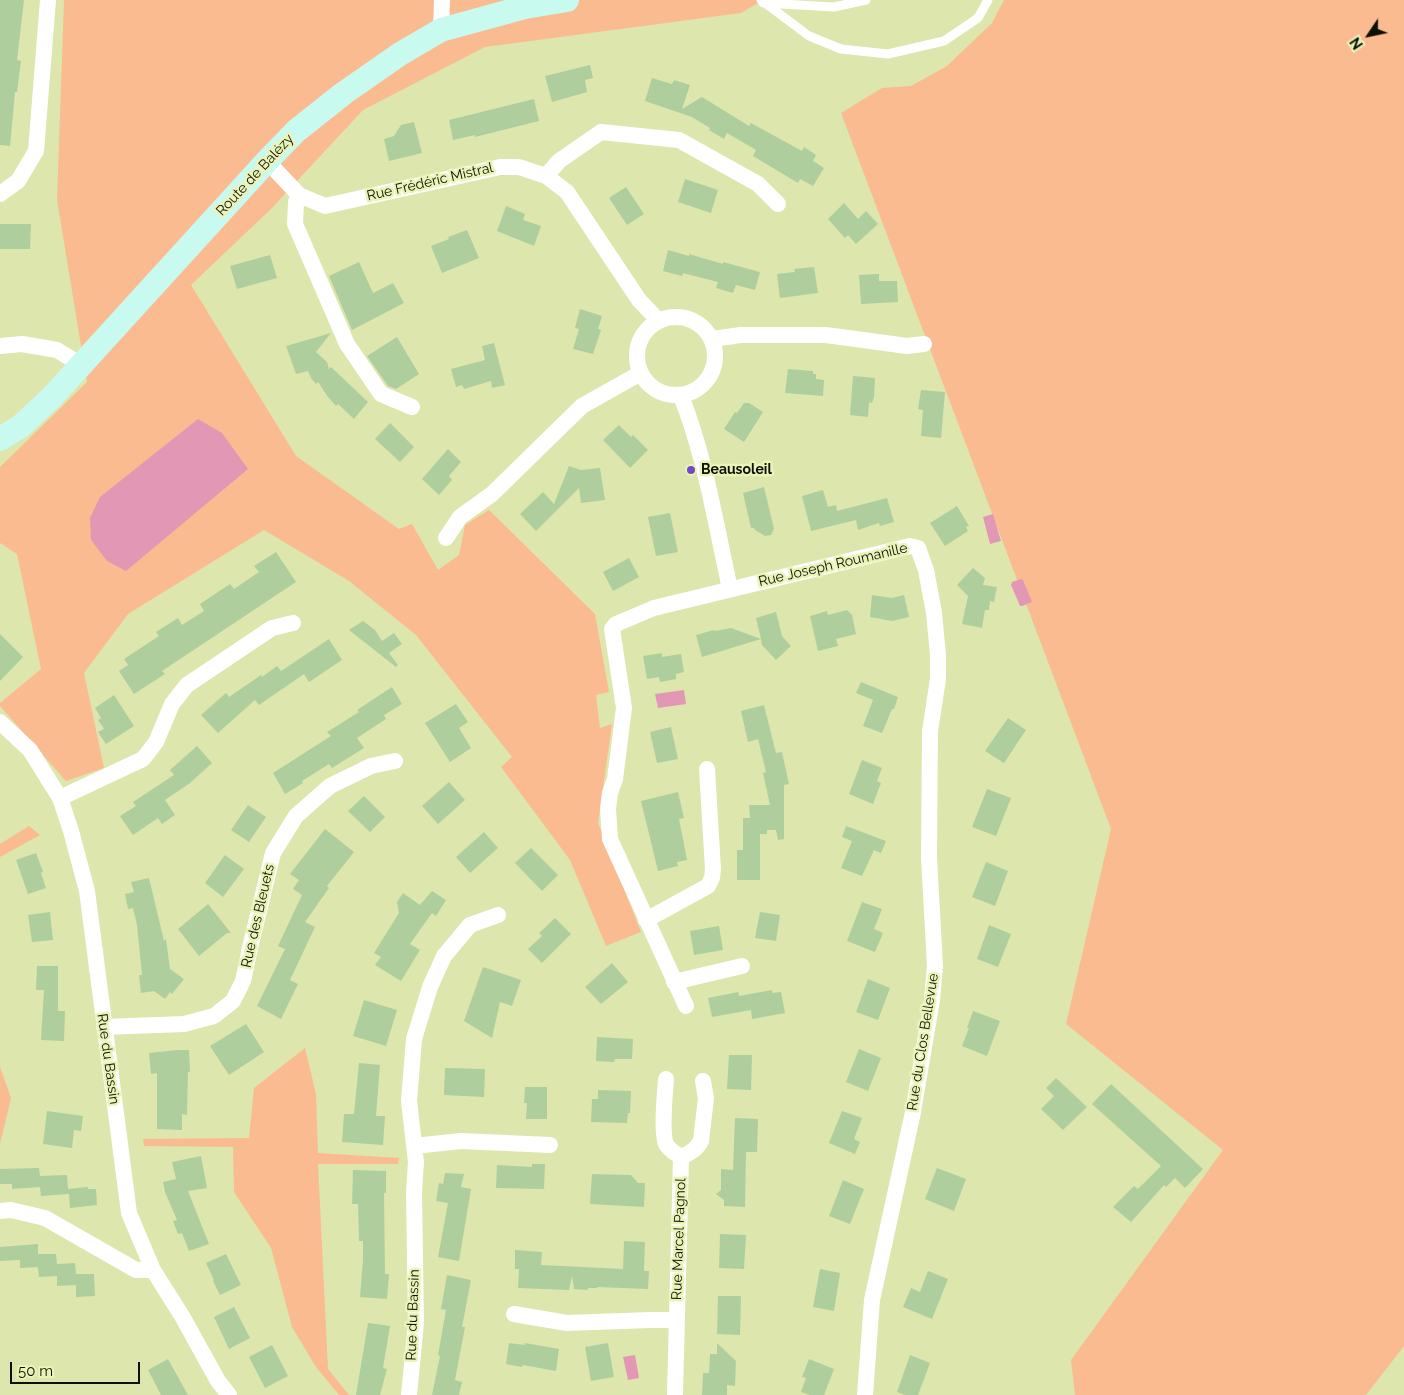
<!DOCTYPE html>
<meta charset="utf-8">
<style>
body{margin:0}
#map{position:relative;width:1404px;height:1395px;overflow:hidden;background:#dde6ac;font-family:Raleway,sans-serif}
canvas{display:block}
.north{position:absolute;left:1344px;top:10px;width:50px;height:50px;-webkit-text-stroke:4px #eaf3b9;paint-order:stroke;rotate:236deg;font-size:14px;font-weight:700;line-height:20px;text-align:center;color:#0e1000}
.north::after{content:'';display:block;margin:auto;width:18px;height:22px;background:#0e1000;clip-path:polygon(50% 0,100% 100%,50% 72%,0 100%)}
.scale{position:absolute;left:10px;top:1362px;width:130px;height:22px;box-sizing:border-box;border:2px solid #0e1000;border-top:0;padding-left:6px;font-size:15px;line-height:18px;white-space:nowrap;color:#0e1000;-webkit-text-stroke:4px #eaf3b9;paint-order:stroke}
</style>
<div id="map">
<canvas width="1404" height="1395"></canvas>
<div class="north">N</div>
<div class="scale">50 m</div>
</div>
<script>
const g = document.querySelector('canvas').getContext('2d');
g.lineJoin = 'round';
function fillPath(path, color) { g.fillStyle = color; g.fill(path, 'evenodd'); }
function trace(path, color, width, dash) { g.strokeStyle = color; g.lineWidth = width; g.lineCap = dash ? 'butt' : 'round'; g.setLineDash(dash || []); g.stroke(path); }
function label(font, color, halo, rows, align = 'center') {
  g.font = font + ' Raleway,sans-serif'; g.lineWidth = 5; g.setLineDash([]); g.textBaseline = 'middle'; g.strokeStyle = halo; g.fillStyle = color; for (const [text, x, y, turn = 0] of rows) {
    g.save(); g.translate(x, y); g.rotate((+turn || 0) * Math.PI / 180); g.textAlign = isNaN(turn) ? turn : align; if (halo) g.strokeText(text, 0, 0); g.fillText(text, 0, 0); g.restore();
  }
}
const green = new Path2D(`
 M64,0H763L741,13L485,47L363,110L271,209L191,285L296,456L399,529L412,524L438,570L459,555L465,525L489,510L595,614L609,692L596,695L600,728L612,724L598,823L641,932L606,946L570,860L501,767L512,757L416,635L349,581L264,530L128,614L84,673L104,768L66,781L0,706V703L41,669L17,554L0,543V467L87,382L57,200Z
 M1004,0H1404V1346L1366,1395H1075L1071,1360L1223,1150L1066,1024L1111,829L841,113L882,88L911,86L947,66L992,23Z
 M29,826L40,835L0,857V844Z
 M305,1048L316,1094L318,1153L399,1158L398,1164H318L328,1369L349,1395H339L316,1367L292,1327L271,1248L234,1192L233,1147L144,1146L143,1139L249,1138L254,1088Z
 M0,1067L11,1098L0,1144Z`);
const water = new Path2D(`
 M198,419L222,433L248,469L126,571L107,561L91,540L90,518L100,497Z
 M993,514L1001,541L990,544L983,517Z
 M1021,579L1023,580L1032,602L1022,606H1020L1011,585L1012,582Z
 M684,690L686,704L658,708L655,694Z
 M635,1355L639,1378L628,1380L623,1357Z`);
const building = new Path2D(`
 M0,0H24L17,60L21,61L17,92H15L10,146L0,145Z
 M590,65L593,78L585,80L587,92L552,102L545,76Z
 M652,78L672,84L674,80L690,85L682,109L702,97L749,126L751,123L802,151L804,147L816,155L813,161L824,168L813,186L800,179L798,183L753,156L756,150L727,133L724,139L709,130L710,128L692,117L645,101Z
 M534,99L539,121L475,137V135L453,140L449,120Z
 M414,122L422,153L389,161L384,139L394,136L401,125Z
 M685,179L718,190L711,213L678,202Z
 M626,187L644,214L627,225L609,198Z
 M844,203L858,219L866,211L878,224L856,244L848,235L845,238L828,219Z
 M506,206L525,214L523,220L541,226L534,246L497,231Z
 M0,224H31L30,249H0Z
 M467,230L479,258L442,273L431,246L449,239L448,237Z
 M668,250L689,256V254L723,264V262L760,272L755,290L736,285L733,293L716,288L718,282L683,273L682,276L663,271Z
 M270,255L277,278L237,289L230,266Z
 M359,262L373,293L393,283L404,303L352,330L329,276Z
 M814,267L818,293L780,298L777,274L795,272L794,269Z
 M879,274V281H897L898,302L861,304L859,275Z
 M580,309L602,316L598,329L601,330L593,354L573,349L579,329L575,328Z
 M331,333L316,352L327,362L329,369L331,367L368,402L354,419L338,404L336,406L328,397L318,382L316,384L311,378L308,371L296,374L286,346Z
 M397,337L419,374L396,389L388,386L367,356Z
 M494,343L505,385L492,388L491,381L464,389L462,385L456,387L451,369L485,360L482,346Z
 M788,369L813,371V374H816V379L824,380L823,396L785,393Z
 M853,376L875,378L874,397L872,403L869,402L868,417L850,415Z
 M921,390L945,392L941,438L921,436L923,410L918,409Z
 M744,403H749L763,412L744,442L724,429L735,412L737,413Z
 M390,423L414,447L400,462L375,439Z
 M619,425L631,437L633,435L648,450L630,468L603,440Z
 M448,449L461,462L449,476L452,480L439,495L422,479Z
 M569,466L581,470L600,468L605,500L581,503L579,488L536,531L520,514L543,492L554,504Z
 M764,487L774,529L771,535L765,536L755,530L754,528H751L743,493Z
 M823,490L828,507L836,505L837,511L887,498L894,522L880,526L879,523L858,530L856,520L811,531L802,496Z
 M957,506L969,526L966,527L968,531L945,546L930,523Z
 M670,513L678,552L656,556L648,517Z
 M276,552L296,582L162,671L165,674L134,694L119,671L128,665L124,659L159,636L156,632L178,618L182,625L204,611L200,604L230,584L234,589L259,572L254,566Z
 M629,558L639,577L613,591L603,572Z
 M973,568L985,578L983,585L997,587L994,602L990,601L989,610H985L982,628L962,624L968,596L957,585Z
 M872,595L892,598L904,595L909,617L892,621L870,617Z
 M847,610L852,615L856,634L836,639L838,646L818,651L810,616L827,611L828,615Z
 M776,612L782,636L791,646L776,660L762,645L761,639L702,657L696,635L714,630L715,631L731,628L761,639L756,618Z
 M363,621L375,630L382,641L394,633L402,644L389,653L398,665L396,667L349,630Z
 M0,634L23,657L0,681Z
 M329,639L342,660L309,682L304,674L259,705L255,700L218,733L201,715L226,693L229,697L261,675L262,677L277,666L281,671Z
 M662,653V657L681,654L684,672L676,674V679L660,682L659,677L647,679L643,656Z
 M861,682L898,697L894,709H892L882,733L863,726L873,700L856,693Z
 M392,687L402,704L384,715L386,719L357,738L364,748L332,768L329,764L302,781L303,783L285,794L273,773L331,736L327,732L359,712L357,710Z
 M114,695L134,726L106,744L98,732L104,729L98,720L101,718L95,708Z
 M456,704L468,722L459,728L471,748L450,762L425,723Z
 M764,705L776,753L782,752L789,784L784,785V839L778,840L776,830H767V834H760V880H737V850H743V818H750L749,805H770L763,773L766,772L758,739L748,742L741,711Z
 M1008,718L1026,730L1004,763L985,751Z
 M671,727L678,759L657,763L650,732Z
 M197,746L212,763L190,783L165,800L175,815L162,824L158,818L133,835L120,816L136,806L133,802L174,775L170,770Z
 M862,760L882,768L877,781L881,783L873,804L849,794Z
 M449,782L465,800L438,824L422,806Z
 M987,789L1011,798L996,836L972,827Z
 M678,792L684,818L679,819L687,860L677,862L678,866L658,871L641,801Z
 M364,796L385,817L370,832L348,811Z
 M248,805L266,817L249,842L231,830Z
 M846,826L886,841L881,853L874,850L862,876L841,868L852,841L842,837Z
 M325,829L354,852L327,886L329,888L305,922L315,927L290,980L298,984L281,1019L257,1006L285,949L278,946L302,895L293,889L299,880L290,874Z
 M484,832L498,848L470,873L456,857Z
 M531,848L558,875L542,891L515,863Z
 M36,853L43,872L41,873L46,888L28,894L16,860Z
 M225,855L244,869L223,897L205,883Z
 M986,862L1008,871L995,906L972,897Z
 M149,878L164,941L166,939L170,969L184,979L172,994L170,992L165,999L154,991L141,993L139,975H142L137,925L133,908L128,909L125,894L134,892L131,882Z
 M432,891L446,900L436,916L432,913L410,944L420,950L401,981L375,965L381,957L374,953L399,913L397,902L403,893L420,905Z
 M862,902L882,909L874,929L883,933L875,952L847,941Z
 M208,904L231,933H227L199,956L178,929Z
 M50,912L53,940L32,942L28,915Z
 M760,912L780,915L776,941L755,938Z
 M555,918L571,934L542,963L528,949L542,936L539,933Z
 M989,925L1011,934L998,967L977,959Z
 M719,926L723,950L694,955L690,931Z
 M612,963L628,982L601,1004L585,987Z
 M37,966H58V1011H65L64,1041L41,1040L44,990H36Z
 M483,967L521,980L512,1006L500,1002L492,1038L464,1021Z
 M868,979L890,988L878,1020L856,1012Z
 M772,990V993L781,992L785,1013L752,1019L751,1010L712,1017L708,998L738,992L739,996Z
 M364,1000L397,1010L386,1046L353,1036Z
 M973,1011L1000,1021L987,1056L962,1046L969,1028H967Z
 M246,1024L264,1052L229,1075L210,1046Z
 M597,1037L633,1039L632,1059H615L614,1062L596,1061Z
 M859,1049L881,1058L868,1091L846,1082Z
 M177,1050H189L190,1072H188L187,1115L182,1114V1130L157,1129V1073L151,1074L149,1053Z
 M729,1055H752L751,1090L727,1089Z
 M359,1063L380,1065L376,1116H385L383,1145L342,1142L344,1114H354Z
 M445,1068L485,1069L484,1097L444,1095Z
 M1056,1078L1087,1107L1063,1130L1041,1109L1054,1096L1046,1088Z
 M1111,1084L1203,1169L1185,1188L1175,1178L1166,1187L1164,1185L1131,1222L1113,1207L1134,1186L1138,1189L1161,1166L1092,1104Z
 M525,1087H547V1119H526L527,1103H524Z
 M598,1090L631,1091L630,1113H628L627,1123L591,1122L592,1099H598Z
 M47,1111L83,1116L81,1131L74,1130L72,1148L43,1144Z
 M842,1111L862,1118L854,1139L860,1142L855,1154L829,1143Z
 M735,1118L758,1119L757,1152H746L745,1207L724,1206V1200L716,1194L721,1190V1169L733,1170Z
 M201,1156L207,1188L188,1191L209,1244L189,1251L182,1233L178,1234L173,1221L177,1220L165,1192L163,1182L176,1179L172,1162Z
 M532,1164H545L544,1189L496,1188L497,1165L532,1167Z
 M39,1168L40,1176L67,1175L68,1189L88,1187V1189H96L97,1205L70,1208L69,1194L41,1196L40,1187L12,1189V1184H0V1169Z
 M937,1168L966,1179L954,1211L925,1199Z
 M353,1170L386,1171V1193H384L385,1274H389L387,1299L360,1297L363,1260V1241H359L358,1204H352Z
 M445,1173L464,1174L461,1187L471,1189L459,1261L438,1257L448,1203L436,1201L439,1183L443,1184Z
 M592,1174L631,1175L638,1183H645L644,1207L590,1204Z
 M843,1180L864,1189L850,1224L829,1216Z
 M720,1234L746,1235L744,1269L719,1268Z
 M624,1241L645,1242L644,1271H649L648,1289L597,1287V1288H588V1290L574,1289L572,1276L569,1290L518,1288L519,1269H515V1250L542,1252L541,1265L623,1269Z
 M38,1244V1254H56L57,1264L75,1263L76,1274H94L95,1296L76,1297V1285L57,1286V1276L39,1277L38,1267L20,1268V1260L0,1261V1247Z
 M226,1254L241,1285L220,1295L213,1281L214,1280L206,1263Z
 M820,1269L840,1273L834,1311L813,1307Z
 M928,1271L948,1279L932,1319L903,1307L911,1288L920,1292Z
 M447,1275L471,1280L462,1327H465L455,1380L462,1382L459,1395H432L440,1356L438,1355L446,1310L441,1309Z
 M718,1296H741L740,1335L717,1334Z
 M234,1307L250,1338L229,1349L214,1317Z
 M368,1323L390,1326L383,1368L387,1369L380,1395H356Z
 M509,1343L525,1345V1343L559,1349L556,1371L523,1365L522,1367L506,1364Z
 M608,1343L614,1377L591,1381L585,1347Z
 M717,1343L736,1361L735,1386L727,1385V1395H702L703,1373H709L710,1354H717Z
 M272,1345L288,1376L265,1388L249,1357Z
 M910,1355L930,1363L918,1395H905L897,1392Z
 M168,1359L188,1395H161L148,1370Z
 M809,1359L834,1369L824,1395H810L801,1392L806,1378L802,1377Z`);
const service = new Path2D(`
 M761,0L809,36L841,49L888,54L944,41L978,18L988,0
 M763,3L834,7L866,0`);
const minor = new Path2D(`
 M441,30L442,0
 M267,161L299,195L325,206L500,167H519L546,176L567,192L639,300L658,320
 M546,176L559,161L601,132L679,140L758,184L778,204
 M0,194L18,181L36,151L48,0
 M299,195L296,202L295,224L347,344L381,394L412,407
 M637 356a39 39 0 1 1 78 0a39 39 0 1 1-78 0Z
 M712,339L741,335H826L907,346L924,344
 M0,346L22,344L57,350L81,365
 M681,396C705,456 716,525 730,589
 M446,538L460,517L492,494L582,406L639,374
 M0,722L30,750L60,798L71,831L87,891L129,1213L153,1270L182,1316L218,1381L229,1395
 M60,798L143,759L156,742L172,704L187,685L272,628L293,623
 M646,920L708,886L712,878L713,869L707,769
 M674,982L742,966
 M686,1006L610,839L608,809L610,793L615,779L624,708L612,629L616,624L654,608L910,546L918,548L926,570L934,613L938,655V679L930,731L929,858L935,966L932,1000L913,1112L872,1300L865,1395
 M104,1027L184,1024L214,1016L233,1001L243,981L250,948L273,853L296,816L330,786L371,766L395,761
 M666,1079C665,1093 661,1132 666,1144C669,1150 676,1154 681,1157
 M414,1146L461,1141L550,1145
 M0,1211L11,1210L45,1218L136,1270H153
 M514,1314L567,1323L651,1320H676
 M409,1395L416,1323L414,1192L416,1162L409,1101L414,1039L430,987L444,956L470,925L498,915
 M675,1395L681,1157C690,1153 696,1150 701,1141L706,1098L703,1081`);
const secondary = new Path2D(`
 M0,439L21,426L51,398L267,161L296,131L344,93L400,54L441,30L525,7L567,0`);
const markers = [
 [691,470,5,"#734ac3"]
];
const streetNames = [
 ["Route de Balézy",255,175,-47],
 ["Rue Frédéric Mistral",430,182,-13],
 ["Rue Joseph Roumanille",833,565,-13],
 ["Rue des Bleuets",258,916,-77],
 ["Rue du Clos Bellevue",923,1042,-81],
 ["Rue du Bassin",108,1059,82],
 ["Rue Marcel Pagnol",679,1239,-88],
 ["Rue du Bassin",413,1315,-88]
];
const poiNames = [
 ["Beausoleil",701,470]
];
fillPath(green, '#fbbb90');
fillPath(water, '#e298b4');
fillPath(building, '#aecf9d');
trace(service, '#fff', 9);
trace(minor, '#fff', 16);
trace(secondary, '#c8faef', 24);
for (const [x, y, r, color] of markers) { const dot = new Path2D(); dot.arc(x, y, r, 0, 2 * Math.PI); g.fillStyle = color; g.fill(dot); trace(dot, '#eaf3b9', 2); }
label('14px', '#0e1000', '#eaf3b9', streetNames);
label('bold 14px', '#0e1000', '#eaf3b9', poiNames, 'left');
</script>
